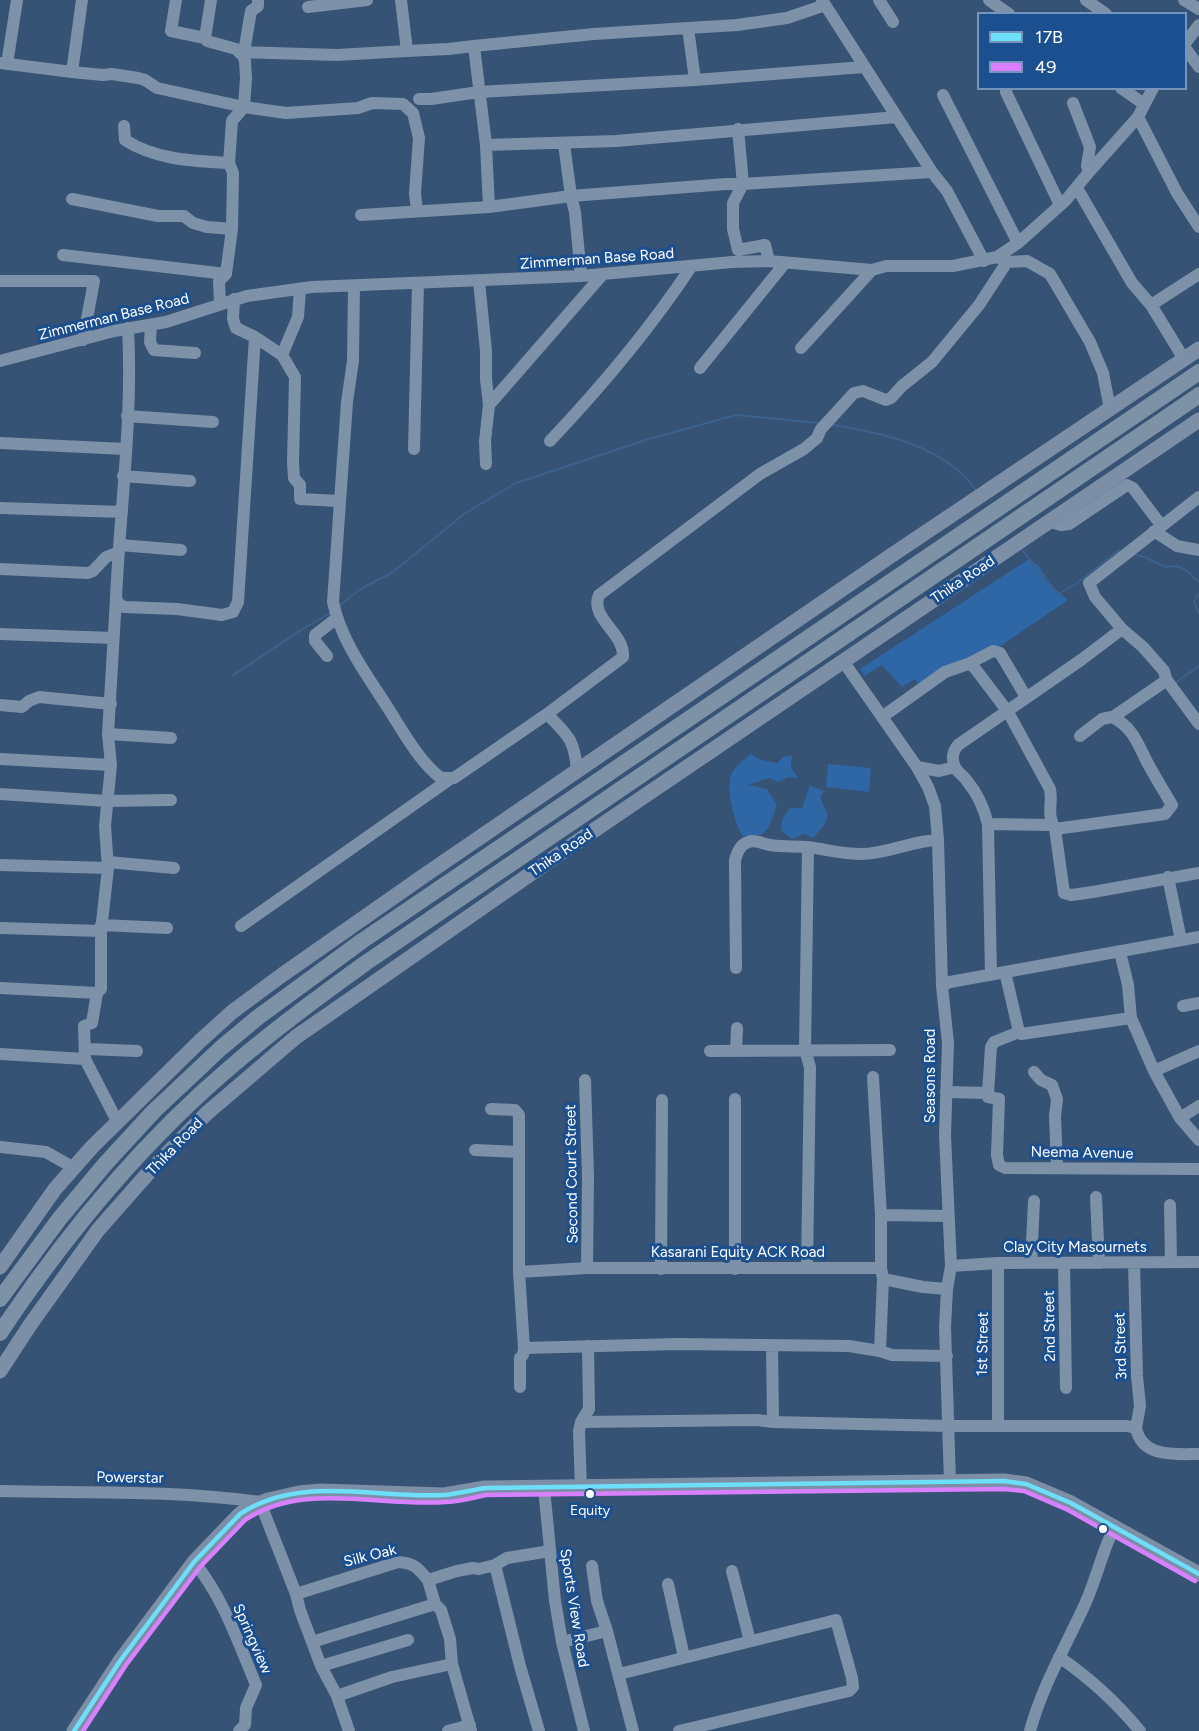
<!DOCTYPE html>
<style>
body{margin:0}
#map{position:relative;width:1199px;height:1731px;overflow:hidden;background:#365274;font-family:Figtree,sans-serif}
canvas{display:block}
.legend{position:absolute;left:977px;top:12px;width:210px;height:78px;box-sizing:border-box;background:#1b4f8f;border:2px solid #7695bc;margin:0;padding:8px 10px;list-style:none;font-size:18px;color:#fff}
.legend li{display:flex;align-items:center;gap:12px;height:30px}
.legend b{width:30px;border:2px solid #7695bc}
</style>
<div id="map">
<canvas width="1199" height="1731"></canvas>
<ul class="legend">
<li><b style="height:8px;background:#6ddff8"></b>17B</li>
<li><b style="height:8px;background:#d880ff"></b>49</li>
</ul>
</div>
<script>
const g = document.querySelector('canvas').getContext('2d');
g.lineJoin = 'round';
function fillPath(path, color) { g.fillStyle = color; g.fill(path, 'evenodd'); }
function trace(path, color, width, dash) { g.strokeStyle = color; g.lineWidth = width; g.lineCap = dash ? 'butt' : 'round'; g.setLineDash(dash || []); g.stroke(path); }
function label(font, color, halo, rows, align = 'center') {
  g.font = font + ' Figtree,sans-serif'; g.lineWidth = 6; g.setLineDash([]); g.textBaseline = 'middle'; g.strokeStyle = halo; g.fillStyle = color; for (const [text, x, y, turn = 0] of rows) {
    g.save(); g.translate(x, y); g.rotate((+turn || 0) * Math.PI / 180); g.textAlign = isNaN(turn) ? turn : align; if (halo) g.strokeText(text, 0, 0); g.fillText(text, 0, 0); g.restore();
  }
}
const green = new Path2D(`
 M1029,559L1038,565L1053,587L1068,600L980,660L919,686L915,679L902,687L882,665L864,676L860,669Z
 M751,754L761,760L777,763L783,757L792,755L791,767L798,778L788,777L778,782L769,778L748,785L767,789L777,805C769,826 769,839 743,836C734,823 724,785 733,771C737,765 745,759 751,754Z
 M828,764L871,768L869,792L826,787Z
 M810,786L824,791L820,797L828,816L824,825L813,838L804,834L792,839L781,830L782,820L790,808H802Z`);
const stream = new Path2D(`
 M833,425C884,433 944,446 976,490
 M1021,549L1058,594L1076,584L1119,550
 M1133,554L1145,557L1165,567L1177,566L1187,571L1199,582
 M1199,594L1194,601L1199,614
 M340,605L359,590L393,572L464,514L516,483L649,439L736,415L819,423
 M232,676L299,631L329,614
 M1175,683L1199,666`);
const minor = new Path2D(`
 M176,0L171,31L205,38
 M211,0L205,38L207,41L236,49L243,56L245,61L246,78L244,107L232,121L229,163L233,173L232,229L226,274L219,281L220,304
 M401,0L407,51L448,49L474,46
 M822,0L932,172L947,191L984,261
 M879,0L893,22
 M989,0L1009,14
 M1086,0L1106,14
 M1184,0L1199,9
 M308,7L367,0
 M1186,42L1199,25
 M1186,49L1199,67
 M240,52L337,55L407,51
 M244,52L251,11L258,6V0
 M0,63L72,72L103,75L112,74L138,78L145,80L157,88L244,107L286,113L358,108L372,103L403,104L413,113L419,138L415,193L417,211
 M7,64L17,0
 M72,72L82,0
 M695,80L688,28L737,25L787,18L825,5
 M1121,88L1144,104
 M1006,92L1060,205
 M943,95L1018,243
 M419,99H431L479,92L695,80L864,67
 M1073,103L1090,147L1087,166L1089,172
 M1138,117L1177,193L1199,227
 M124,126L125,140C156,160 193,161 229,163
 M738,129L743,184L733,203V229L738,250L765,245L769,261
 M564,144L571,196L726,184H743L932,172
 M486,145L616,141L897,117
 M1077,188L1132,283L1151,305L1199,274
 M72,199L158,216H184L193,223L207,227L232,229
 M489,207L486,145L474,46L594,34L688,28
 M361,215L489,207L571,196L575,212L581,276
 M63,255L226,274
 M997,257L1018,243L1066,200L1089,172L1138,117L1153,88
 M0,281H94L83,340
 M479,281L486,351V379L489,405L485,441L486,464
 M354,286L353,361L347,402L333,602C341,641 367,675 388,708C402,730 420,763 441,778H454L547,714C569,736 575,741 577,772
 M1151,305L1184,359
 M151,325L150,342L154,350L195,353
 M128,328C133,418 120,509 116,598L118,603L124,607L177,609L222,615L233,612L238,602L255,337L236,328L233,319L234,299
 M255,337L282,355L295,377L293,463L294,478L300,485V499L339,501
 M801,348L872,270
 M282,355L298,317L300,289
 M0,361L114,331L166,322L247,296L312,287L581,276L732,262L769,261L872,270L886,266H953L997,257L1007,262L1027,261L1050,274L1090,342L1103,373L1110,409
 M700,368L785,263
 M489,405L603,274
 M127,416L213,422
 M550,441C601,387 650,329 691,267
 M0,443L125,449
 M414,449L418,284
 M123,476L190,481
 M1199,497L1089,583L1095,597L1122,629L1143,647L1164,671L1166,679L1199,724
 M0,508L122,512
 M1051,522L1061,525L1069,524L1127,485L1133,488L1161,525
 M1154,531L1177,546L1199,550
 M120,545L181,550
 M0,569L88,573L93,571L106,557L119,552
 M0,634L113,638
 M327,656L315,641V635L337,618
 M843,661L917,767L928,787L935,806L938,840L942,986L948,1043L945,1135L951,1266L947,1289L945,1327L950,1482
 M968,664L993,651L1000,653L1026,697
 M0,705L22,707L29,701L39,697L111,704
 M547,714L623,657C625,633 589,618 599,595L760,474L804,449L817,438L821,429L854,393L863,391L886,400L891,398L902,386L932,362L979,305L1007,262
 M882,717L945,672L968,664L974,667L1008,712L1050,789C1053,804 1046,813 1055,829
 M1113,717L1167,680
 M108,734L171,738
 M1080,736L1102,719L1112,717C1131,726 1137,741 1145,758C1153,774 1163,789 1172,805L1165,814L1055,829L1064,893L1071,895L1093,892L1199,873
 M0,759L111,765
 M917,767L939,771L955,767
 M0,794L106,801L171,800
 M988,824L1052,825
 M108,862L174,868
 M0,865L108,868
 M1168,877L1181,940
 M101,925L167,928
 M241,926L450,779
 M0,928L101,931
 M1120,952L1128,985L1131,1018L1154,1071L1180,1118L1199,1140
 M736,968L735,860C738,850 741,843 752,841C758,841 764,844 770,845C782,847 794,846 807,847C825,849 842,854 861,854C887,854 910,841 938,840
 M1005,972L1019,1032
 M991,975L988,824C984,808 978,794 967,781C964,776 957,772 955,767C951,759 953,751 958,745L1081,660L1122,629
 M942,986L950,982L1199,937
 M0,988L97,993
 M1183,1006L1199,1003
 M85,1046L88,1049L137,1051
 M710,1051L890,1050
 M736,1051L737,1028
 M0,1054L85,1059L117,1121
 M85,1059L84,1026L92,1023L97,993L101,989V931L108,868L105,826L111,765L108,734L116,598
 M1154,1071L1199,1051
 M1034,1072L1041,1080L1052,1085L1057,1099L1055,1116L1057,1167
 M873,1077L881,1215L948,1216
 M585,1080L588,1176L587,1268
 M946,1092L988,1093V1097L999,1099L997,1155L999,1165L1005,1168L1199,1169
 M988,1093L991,1047L994,1042L1019,1032L1021,1034L1131,1018
 M491,1109L515,1110L519,1115V1272L524,1348L523,1355L520,1358V1387
 M1180,1118L1199,1106
 M0,1147L46,1152L74,1168
 M475,1150L519,1152
 M1096,1197L1099,1263
 M1170,1205L1171,1262
 M881,1215V1268
 M1031,1263L1034,1201
 M1064,1263L1066,1388
 M1134,1263L1137,1376L1140,1406L1136,1428
 M951,1266L998,1263L1199,1262
 M807,1267L810,1067L805,1050L808,847
 M661,1269L662,1100
 M735,1269V1099
 M519,1272L587,1268H881L883,1279L923,1287L947,1289
 M772,1346L773,1422
 M524,1348L677,1344L849,1346L880,1351L883,1279
 M880,1351L892,1355L947,1356
 M581,1422L757,1420L773,1422L948,1426H1127L1136,1428C1142,1458 1175,1454 1199,1454
 M998,1426V1263
 M544,1488L555,1601L562,1642L584,1731
 M581,1488L579,1431L581,1422L589,1409L588,1346
 M0,1491C86,1493 174,1490 260,1502L296,1594L300,1610L321,1666L337,1696L349,1731
 M194,1562C223,1597 239,1644 256,1685L246,1708L245,1725L239,1731
 M495,1565L520,1666L539,1731
 M592,1566L597,1601L607,1631
 M732,1571L750,1641
 M428,1580L435,1604L441,1610L450,1639L452,1664L471,1731
 M668,1584L684,1657
 M296,1594L398,1562C414,1563 418,1568 428,1580L457,1571L473,1568L479,1569L495,1565L507,1558L550,1551
 M312,1642L435,1604
 M562,1642L607,1631L633,1731
 M1059,1657C1090,1678 1116,1702 1140,1731
 M321,1666L408,1640
 M619,1674L836,1620L852,1678L853,1687L849,1691L679,1731
 M337,1696L392,1677L452,1664
 M448,1731L470,1725
 M1030,1731C1042,1686 1066,1646 1085,1604C1097,1578 1102,1551 1115,1526`);
const major = new Path2D(`
 M0,1267L55,1189L92,1147L200,1041L232,1012L282,975L425,875L892,555L1199,349
 M0,1371L30,1325L98,1230L150,1171L207,1113L296,1037L562,852L1199,420
 M74,1731L120,1661L194,1562L240,1514L249,1508L268,1500L299,1493L321,1491L444,1495L485,1488L1004,1481L1026,1484L1071,1503L1199,1574`);
const highway = new Path2D(`
 M0,1299L60,1218L106,1163L154,1111L221,1048L257,1018L362,941L1199,372
 M0,1333C66,1234 142,1142 233,1065C276,1028 321,995 367,962L1199,395`);
const bus1 = new Path2D(`
 M74,1731L120,1661L194,1562L240,1514C300,1474 377,1499 444,1495C458,1494 472,1490 485,1488L1004,1481L1026,1484L1071,1503L1199,1574`);
const bus2 = new Path2D(`
 M83,1731L126,1665L200,1567L245,1520C303,1481 380,1507 445,1502C458,1502 472,1498 486,1495L1004,1489L1024,1491L1068,1510L1195,1581`);
const markers = [
 [590,1494,5,"#fff"],
 [1103,1529,5,"#fff"]
];
const busNames = [
 ["Equity",590,1511]
];
const streetNames = [
 ["Zimmerman Base Road",597,259,-4],
 ["Zimmerman Base Road",114,317,-14],
 ["Thika Road",963,580,-34],
 ["Thika Road",561,853,-34],
 ["Seasons Road",931,1076,-90],
 ["Thika Road",175,1147,-46],
 ["Neema Avenue",1082,1153,1],
 ["Second Court Street",572,1174,-91],
 ["Clay City Masournets",1075,1248],
 ["Kasarani Equity ACK Road",738,1253],
 ["2nd Street",1050,1326,-91],
 ["1st Street",983,1344,-89],
 ["3rd Street",1121,1346,-92],
 ["Powerstar",130,1478,1],
 ["Silk Oak",370,1556,-14],
 ["Sports View Road",574,1608,81],
 ["Springview",252,1639,66]
];
fillPath(green, '#2f66a5');
trace(stream, '#3b618d', 2);
trace(minor, '#7d92a8', 12);
trace(major, '#7d8ea7', 15);
trace(highway, '#7e92a7', 16);
trace(bus1, '#6ddff8', 4.5);
trace(bus2, '#d880ff', 4.5);
for (const [x, y, r, color] of markers) { const dot = new Path2D(); dot.arc(x, y, r, 0, 2 * Math.PI); g.fillStyle = color; g.fill(dot); trace(dot, '#1b4f8f', 2); }
label('14px', '#fff', '#1b4f8f', busNames);
label('15px', '#fff', '#1b4f8f', streetNames);
</script>
